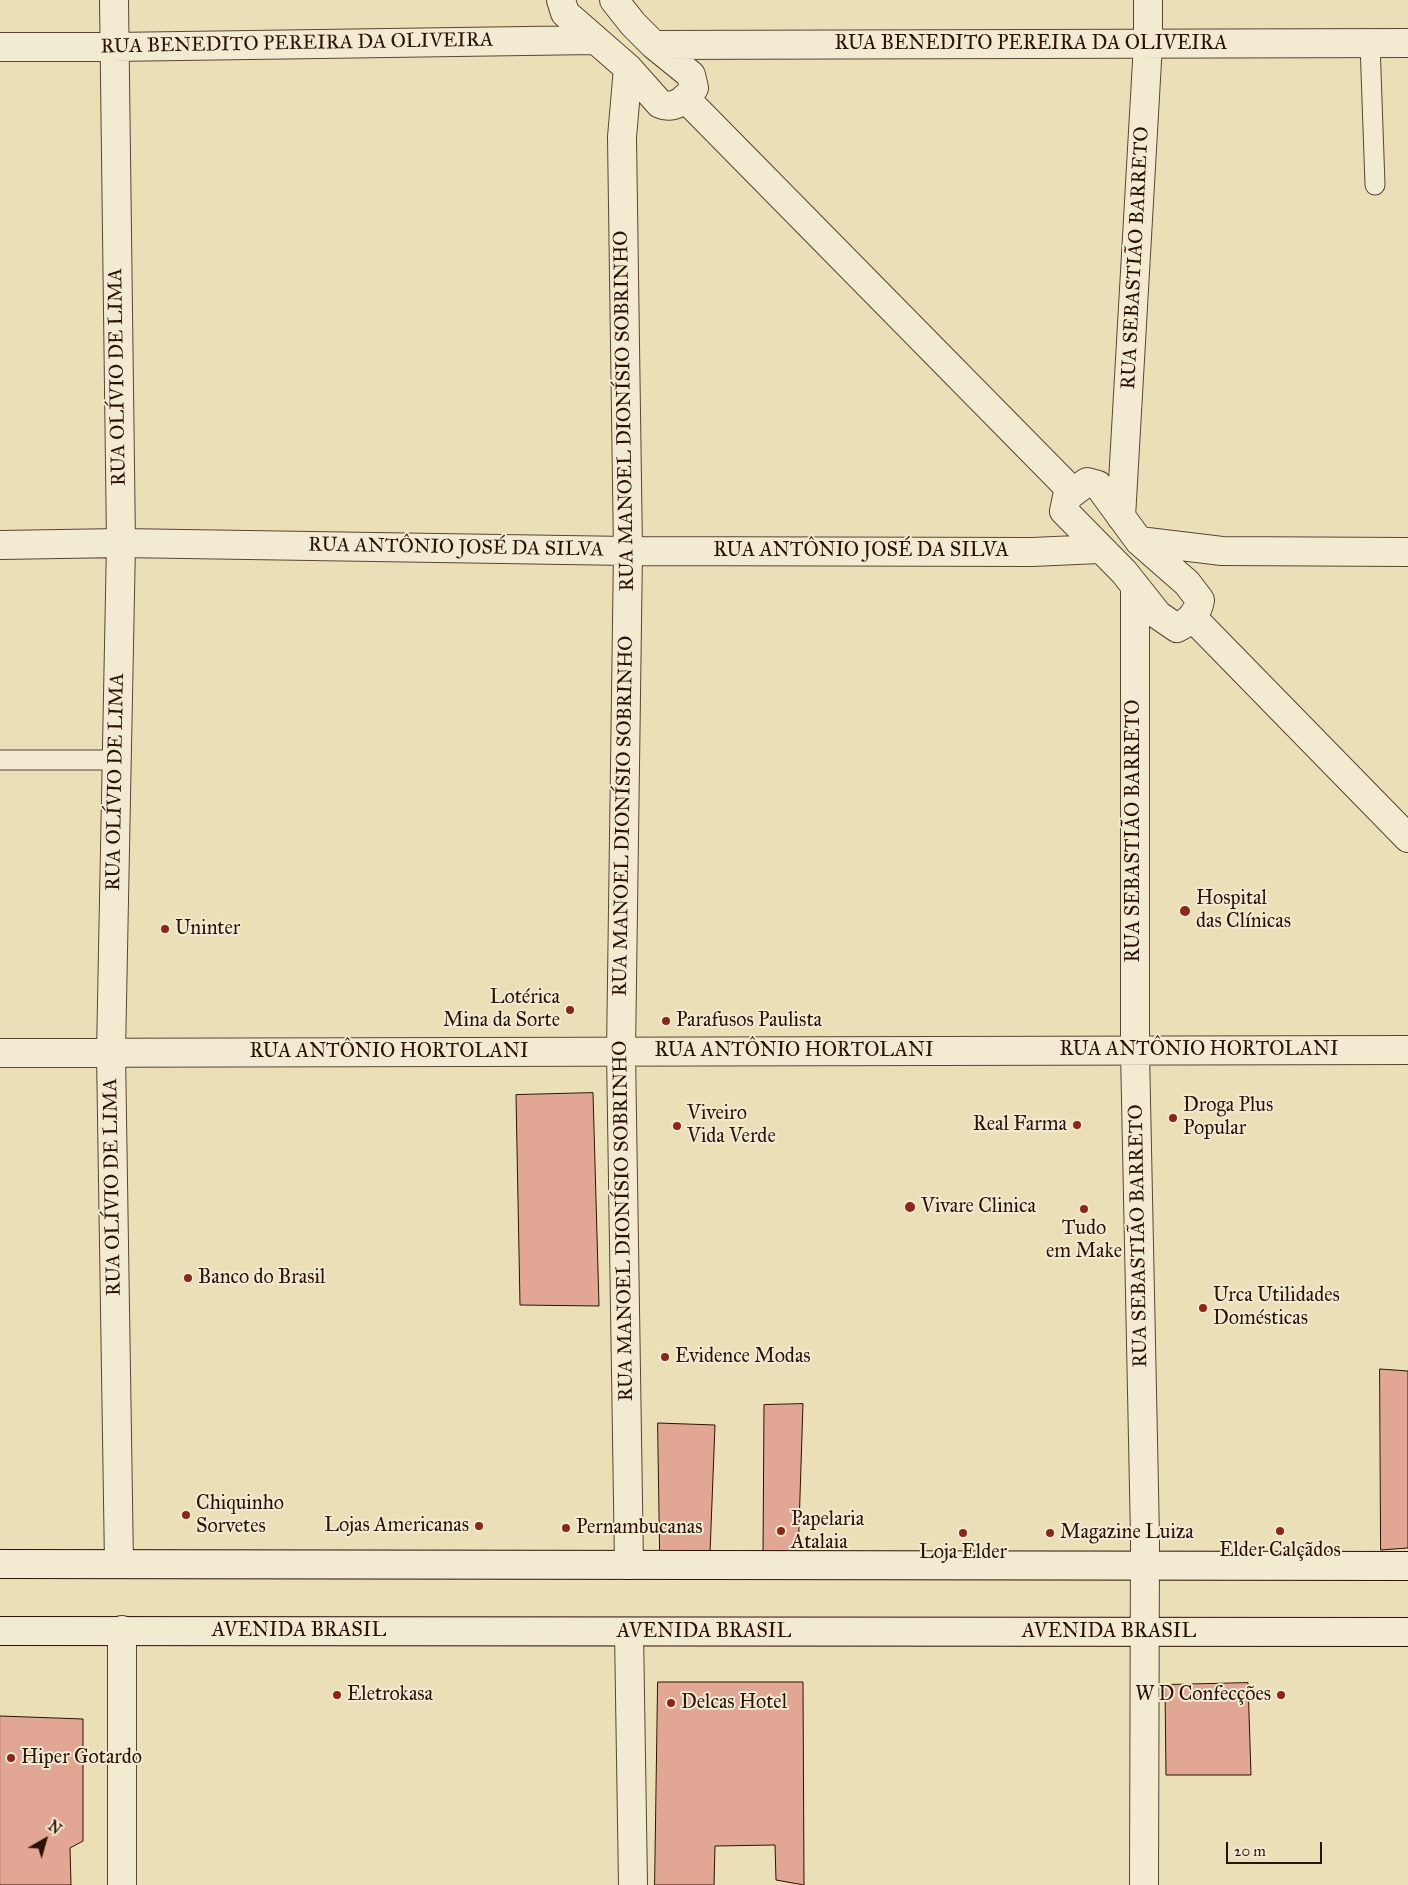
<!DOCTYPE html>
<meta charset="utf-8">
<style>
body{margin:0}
#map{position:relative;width:1408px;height:1885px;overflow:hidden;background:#ebdfb8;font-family:"IM FELL Great Primer",serif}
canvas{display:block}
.north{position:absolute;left:20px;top:1815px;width:50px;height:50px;-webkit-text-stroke:4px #f2ead1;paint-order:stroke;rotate:38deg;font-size:14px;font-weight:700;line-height:20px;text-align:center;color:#2a1207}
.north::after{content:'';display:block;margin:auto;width:18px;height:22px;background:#2a1207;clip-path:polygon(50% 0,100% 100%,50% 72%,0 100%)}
.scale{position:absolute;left:1226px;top:1842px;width:96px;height:22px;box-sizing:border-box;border:2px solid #2a1207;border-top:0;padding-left:6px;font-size:15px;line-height:18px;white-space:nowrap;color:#2a1207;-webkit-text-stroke:4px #f2ead1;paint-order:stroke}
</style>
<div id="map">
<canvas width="1408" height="1885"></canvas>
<div class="north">N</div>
<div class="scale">20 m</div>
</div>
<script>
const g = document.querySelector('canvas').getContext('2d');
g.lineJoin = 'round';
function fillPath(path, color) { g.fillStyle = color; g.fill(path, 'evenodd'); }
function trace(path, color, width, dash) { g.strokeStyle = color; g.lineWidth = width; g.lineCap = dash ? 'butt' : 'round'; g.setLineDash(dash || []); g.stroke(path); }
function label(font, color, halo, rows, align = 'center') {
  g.font = font + ' "IM FELL Great Primer",serif'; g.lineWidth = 4; g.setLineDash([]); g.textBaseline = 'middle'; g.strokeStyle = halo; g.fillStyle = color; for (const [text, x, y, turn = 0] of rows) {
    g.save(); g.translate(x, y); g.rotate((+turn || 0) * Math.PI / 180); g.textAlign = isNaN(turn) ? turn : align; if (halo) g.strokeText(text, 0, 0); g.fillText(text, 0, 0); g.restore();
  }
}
const building = new Path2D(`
 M593,1093L599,1306L520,1305L516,1095Z
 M1380,1369L1408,1371V1548L1381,1550Z
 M803,1404L798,1558L763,1555L764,1405Z
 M658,1423L715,1425L710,1553L660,1551Z
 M658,1682H803L804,1885L776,1880L775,1845L715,1846L714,1885H655Z
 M1248,1683L1251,1775H1166L1165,1685Z
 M0,1716L83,1719V1841L70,1848L71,1885H0Z`);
const lane = new Path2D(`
 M1370,43L1375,185
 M0,760H116`);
const street = new Path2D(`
 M114,0L121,543L111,1053L119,1564
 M561,0L565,13L628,68L660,104C674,110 687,99 694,88L691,75L654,45L633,24L614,0
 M654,45L1408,43
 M0,47H113L594,40
 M628,68L622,137L628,551L621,1052L629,1565
 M685,98L1073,492
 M1087,482L1098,485L1139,541L1187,583L1200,600C1198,613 1189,622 1177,628L1158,615L1124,572L1064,511L1067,497Z
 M1121,517L1148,44V0
 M1139,541L1222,551L1408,552
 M0,545L121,543L628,551L1032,552L1099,549
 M1135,586V1051L1145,1537L1144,1885
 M1192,617L1408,838
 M0,1053L1408,1050
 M122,1630V1885
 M629,1632L633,1885`);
const secondary = new Path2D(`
 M0,1564L1408,1566
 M0,1631L1408,1632`);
const markers = [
 [1185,911,6,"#8f2418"],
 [165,929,5,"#8f2418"],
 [570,1010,5,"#8f2418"],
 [666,1021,5,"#8f2418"],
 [1173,1118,5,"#8f2418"],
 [1077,1125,5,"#8f2418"],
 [677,1126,5,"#8f2418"],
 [910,1207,6,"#8f2418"],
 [1084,1209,5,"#8f2418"],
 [188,1278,5,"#8f2418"],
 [1203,1308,5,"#8f2418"],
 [665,1357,5,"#8f2418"],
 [186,1515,5,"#8f2418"],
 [479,1526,5,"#8f2418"],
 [566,1528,5,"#8f2418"],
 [781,1531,5,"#8f2418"],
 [1280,1531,5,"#8f2418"],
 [963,1533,5,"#8f2418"],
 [1050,1533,5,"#8f2418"],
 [337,1695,5,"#8f2418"],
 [1281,1695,5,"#8f2418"],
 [671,1703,5,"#8f2418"],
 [11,1758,5,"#8f2418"]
];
const streetNames = [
 ["RUA BENEDITO PEREIRA DA OLIVEIRA",297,44,-1],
 ["RUA BENEDITO PEREIRA DA OLIVEIRA",1031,44],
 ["RUA SEBASTIÃO BARRETO",1136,258,-87],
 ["RUA OLÍVIO DE LIMA",118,377,-91],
 ["RUA MANOEL DIONÍSIO SOBRINHO",625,411,-91],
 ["RUA ANTÔNIO JOSÉ DA SILVA",456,548,1],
 ["RUA ANTÔNIO JOSÉ DA SILVA",861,551],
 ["RUA OLÍVIO DE LIMA",116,782,-89],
 ["RUA MANOEL DIONÍSIO SOBRINHO",624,816,-89],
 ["RUA SEBASTIÃO BARRETO",1134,831,-90],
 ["RUA ANTÔNIO HORTOLANI",1199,1050],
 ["RUA ANTÔNIO HORTOLANI",794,1051],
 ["RUA ANTÔNIO HORTOLANI",389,1052],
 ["RUA OLÍVIO DE LIMA",113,1187,-91],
 ["RUA MANOEL DIONÍSIO SOBRINHO",624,1221,-91],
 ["RUA SEBASTIÃO BARRETO",1139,1236,-91],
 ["AVENIDA BRASIL",299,1631],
 ["AVENIDA BRASIL",704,1632],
 ["AVENIDA BRASIL",1109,1632]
];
const poiNames = [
 ["Hospital",1196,899],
 ["das Clínicas",1196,922],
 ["Uninter",175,929],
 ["Lotérica",560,998,"right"],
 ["Mina da Sorte",560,1021,"right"],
 ["Parafusos Paulista",676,1021],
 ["Droga Plus",1183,1106],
 ["Popular",1183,1129],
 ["Viveiro",687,1114],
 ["Vida Verde",687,1137],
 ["Real Farma",1067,1125,"right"],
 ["Vivare Clinica",921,1207],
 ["Tudo",1084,1229,"center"],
 ["em Make",1084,1252,"center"],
 ["Banco do Brasil",198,1278],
 ["Urca Utilidades",1213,1296],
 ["Domésticas",1213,1319],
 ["Evidence Modas",675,1357],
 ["Chiquinho",196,1504],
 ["Sorvetes",196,1527],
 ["Papelaria",791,1520],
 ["Atalaia",791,1543],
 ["Lojas Americanas",469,1526,"right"],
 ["Pernambucanas",576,1528],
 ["Magazine Luiza",1060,1533],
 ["Elder Calçãdos",1280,1551,"center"],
 ["Loja Elder",963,1553,"center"],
 ["Eletrokasa",347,1695],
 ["W D Confecções",1271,1695,"right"],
 ["Delcas Hotel",681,1703],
 ["Hiper Gotardo",21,1758]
];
fillPath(building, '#e2a794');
trace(building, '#2a1207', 1);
trace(lane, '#5a4533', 21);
trace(street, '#5a4533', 30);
trace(secondary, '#2a1207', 30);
trace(lane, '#f2ead1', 19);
trace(street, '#f2ead1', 28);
trace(secondary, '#f2ead1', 28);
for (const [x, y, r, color] of markers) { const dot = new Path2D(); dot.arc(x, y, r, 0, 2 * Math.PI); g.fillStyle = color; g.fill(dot); trace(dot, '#f2ead1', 2); }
label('20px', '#2a1207', '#f2ead1', streetNames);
label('20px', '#2a1207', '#f2ead1', poiNames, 'left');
</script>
